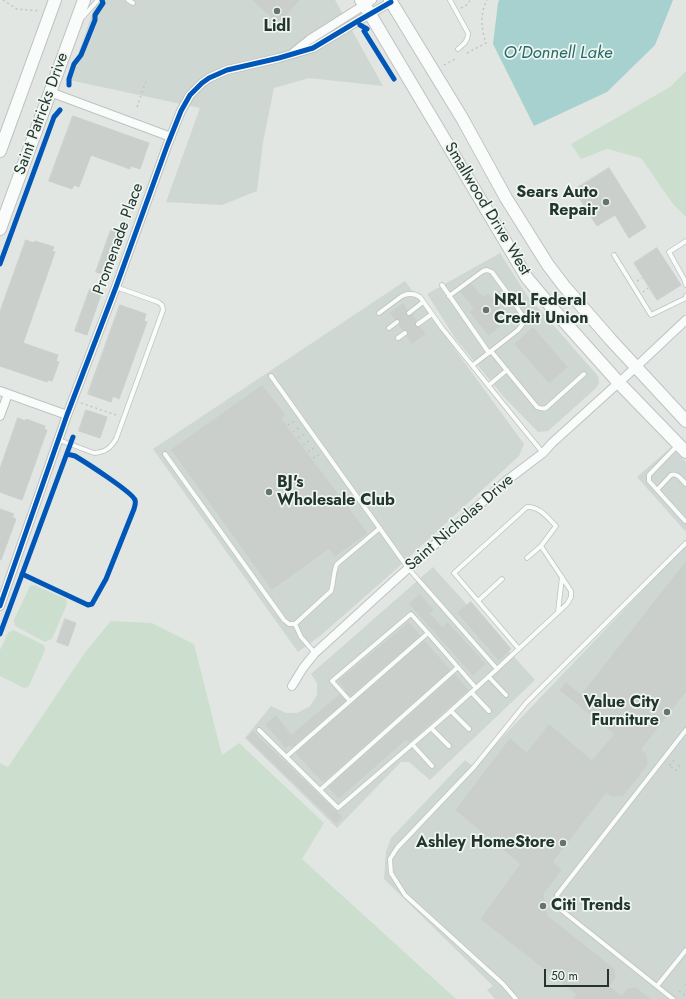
<!DOCTYPE html>
<style>
body{margin:0}
#map{position:relative;width:686px;height:999px;overflow:hidden;background:#e1e6e3;font-family:Jost,sans-serif}
canvas{display:block}
.scale{position:absolute;left:544px;top:969px;width:65px;height:18px;box-sizing:border-box;border:2px solid #22362d;border-top:0;padding-left:5px;font-size:12px;line-height:14px;white-space:nowrap;color:#22362d;-webkit-text-stroke:3px #eff5f1;paint-order:stroke}
</style>
<div id="map">
<canvas width="686" height="999"></canvas>
<div class="scale">50 m</div>
</div>
<script>
const g = document.querySelector('canvas').getContext('2d');
g.lineJoin = 'round';
function fillPath(path, color) { g.fillStyle = color; g.fill(path, 'evenodd'); }
function trace(path, color, width, dash) { g.strokeStyle = color; g.lineWidth = width; g.lineCap = dash ? 'butt' : 'round'; g.setLineDash(dash || []); g.stroke(path); }
function label(font, color, halo, rows, align = 'center') {
  g.font = font + ' Jost,sans-serif'; g.lineWidth = 3.5; g.setLineDash([]); g.textBaseline = 'middle'; g.strokeStyle = halo; g.fillStyle = color; for (const [text, x, y, turn = 0] of rows) {
    g.save(); g.translate(x, y); g.rotate((+turn || 0) * Math.PI / 180); g.textAlign = isNaN(turn) ? turn : align; if (halo) g.strokeText(text, 0, 0); g.fillText(text, 0, 0); g.restore();
  }
}
const built = new Path2D(`
 M97,0H335L383,86L309,78L274,88L263,142L257,191L222,205L166,202L200,108L69,80Z
 M500,253L526,294L598,376L599,383L595,389L548,431L538,432L503,396L455,338L427,294Z
 M405,281L524,444L519,456L393,572L320,636L298,652L153,449Z
 M671,447L686,462V530L685,531L637,477Z
 M686,545V999H495L487,990L493,986L384,879L386,852L391,838L465,760L474,767Z
 M433,567L535,680L430,780L409,762H401L337,828L245,738L271,706L286,713H297L310,706L317,695V683L311,674Z`);
const green = new Path2D(`
 M686,71V217L673,204L641,158L607,149L581,159L571,144L670,87Z
 M34,585L66,599L67,604L52,639L45,642L15,626L14,620L30,586Z
 M111,621L152,623L194,644L222,755L239,743L324,823L302,859L456,999H0V763L8,767L86,651Z
 M13,630L44,645L45,650L29,686L24,688L0,676V650L8,633Z`);
const water = new Path2D(`
 M499,0H673L655,45L607,92L534,126L493,44L498,3Z`);
const building = new Path2D(`
 M253,0H299L279,23Z
 M73,116L149,143L140,169L131,166L130,169L91,155L79,187L74,185L72,189L49,181Z
 M609,168L646,227L629,238L615,215L597,226L574,190Z
 M111,230L123,235L108,276L96,272Z
 M26,240L34,243L35,241L54,247L52,251L55,252L23,343L58,355L56,361L59,362L52,381L48,380L47,382L0,366V312Z
 M657,248L681,285L657,300L634,263Z
 M471,284L483,298L488,294L508,319L489,335L470,312L474,308L461,292Z
 M90,289L101,294L87,335L75,331Z
 M403,304L407,310L406,312V315L408,316L412,315L416,321L415,324V326L418,327H420L425,334L412,343L407,336L408,333V331L405,330H403L399,325L400,323V320L398,319H395L391,313Z
 M120,305L146,314L144,321L147,322L119,399L113,396L111,402L88,394Z
 M533,328L567,367L549,383L515,344Z
 M262,386L285,415L281,419L367,533L335,556L329,548L272,589L172,450Z
 M86,410L107,417L100,438L79,431Z
 M18,418L25,421L26,419L45,426L44,429L47,430L22,500L0,492V469Z
 M0,509L14,514L12,517L16,519L1,560H0Z
 M686,562V691L640,750L646,754L647,765L623,795L612,796L606,792L552,862L561,870L543,894L547,916L614,969L615,978L609,986L622,997L627,989L636,988L650,999H573L577,994L481,919L521,864L456,810L510,739L527,753L549,725L592,761L615,734L560,690L566,683L581,695Z
 M420,595L433,610L429,613L442,628L448,623L485,664L473,675L410,604Z
 M471,602L511,649L499,660L458,613Z
 M65,619L76,623L68,646L57,642Z
 M409,623L420,636L350,696L345,690H346L339,681Z
 M424,641L450,670L324,781L323,780L322,781L296,753Z
 M455,675L468,690L409,742L406,739L339,798L329,787Z
 M340,695L345,701L292,747L289,745L286,748L266,724L276,716L291,735Z
 M253,732L342,817L336,823L247,738Z`);
const path = new Path2D(`
 M3,0L17,9L40,11
 M461,8L468,4L470,0
 M467,53L486,43C481,30 480,12 487,0
 M444,65L457,58
 M137,107L146,81
 M637,281L642,278
 M643,292L648,288
 M525,309L531,304
 M81,403L119,416
 M288,425L295,421
 M293,432L300,427
 M298,438L305,434
 M303,445L310,440
 M308,452L315,447
 M313,458L320,454
 M674,760L669,766L676,770L680,765
 M685,984L686,985
 M679,991L686,996`);
const service = new Path2D(`
 M128,0L133,3
 M450,0L468,33C468,41 464,44 458,49
 M82,18L98,0
 M686,241L669,252L684,279L686,285
 M614,255L651,315L686,298V296
 M442,285L489,353
 M449,296L483,271L487,270L492,272L511,298L522,315V325L518,330L473,365
 M379,313L402,296C408,293 414,293 420,297L442,328L521,426L543,453
 M409,313L423,302
 M418,324L432,314
 M389,328L397,322
 M398,338L405,333
 M491,351L537,407C541,409 543,409 546,408L584,374
 M489,385L507,370
 M59,440L94,453C105,452 110,449 116,439L163,310L162,305L158,302L116,287
 M677,446L649,475V481L685,521
 M165,454L284,620L289,624H295L331,591C334,582 333,572 337,564L380,528
 M657,490L671,475C678,473 681,479 686,484
 M527,558L541,546
 M478,601L502,579
 M558,612L562,577
 M295,624L301,637L315,653
 M428,633L476,688
 M497,669L567,604L571,597V591L541,546L556,526C548,518 539,506 527,507L454,573L519,649
 M489,677L506,695
 M471,692L489,711
 M451,711L469,729
 M431,728L449,746
 M259,730L338,808L444,717L497,669L408,568L271,376
 M412,744L432,766
 M286,757L428,633L411,614L332,681L350,701
 M320,790L458,667
 M657,986L686,950
 M516,999L503,984L405,895L391,873L390,859L397,848L474,767L526,703L686,543
 M673,999L560,909L557,895L686,730`);
const minor = new Path2D(`
 M294,52L309,40L372,0
 M50,92L171,137
 M0,391L67,415
 M0,416L8,394
 M0,606L67,415L116,287L167,146L181,111L190,95L202,83L209,78L227,70L279,58L313,48L358,21L391,2
 M292,686L303,668L315,653L394,581L506,481L543,453L552,443L636,367L686,320`);
const secondary = new Path2D(`
 M361,0L370,14L527,278L553,309L619,383L686,452
 M390,0L462,118L506,198L548,265L564,286L611,340L686,421
 M0,151L55,0
 M0,229L84,0`);
const cycleway = new Path2D(`
 M360,25L367,29L364,31L394,79
 M69,85V79L74,64L81,55L95,20V15L103,3L102,0
 M0,264L54,117L60,110
 M22,574L88,605L92,604L106,579L134,509C135,505 136,503 135,500C132,492 85,462 75,456L67,454
 M0,606L67,415L116,287L167,146L181,111L190,95L202,83L209,78L227,70L279,58L313,48L358,21L391,2
 M0,634L73,437`);
const markers = [
 [277,11,4,"#65746d"],
 [606,202,4,"#65746d"],
 [486,310,4,"#65746d"],
 [269,492,4,"#65746d"],
 [667,712,4,"#65746d"],
 [563,843,4,"#65746d"],
 [543,906,4,"#65746d"]
];
const poiNames = [
 ["Lidl",277,27,"center"],
 ["Sears Auto",598,193],
 ["Repair",598,211],
 ["NRL Federal",494,301,"left"],
 ["Credit Union",494,319,"left"],
 ["BJ's",277,483,"left"],
 ["Wholesale Club",277,501,"left"],
 ["Value City",659,703],
 ["Furniture",659,721],
 ["Ashley HomeStore",555,843],
 ["Citi Trends",551,906,"left"]
];
const streetNames = [
 ["Saint Patricks Drive",42,114,-70],
 ["Smallwood Drive West",487,209,59],
 ["Promenade Place",119,239,-70],
 ["Saint Nicholas Drive",460,523,-41]
];
const waterNames = [
 ["O'Donnell Lake",558,54]
];
fillPath(built, '#cfd7d2');
fillPath(green, '#ccdece');
fillPath(water, '#a6d1ce');
fillPath(building, '#cacfcc');
trace(building, '#cacfcc', 1);
trace(service, '#bec3c0', 5.5);
trace(minor, '#bec3c0', 10);
trace(secondary, '#bdc3c0', 14);
trace(path, '#bfc6c3', 1.5, [2, 3]);
trace(service, '#fafbfb', 4);
trace(minor, '#fafbfb', 8);
trace(secondary, '#fafbfb', 12);
trace(cycleway, '#0057b8', 5);
for (const [x, y, r, color] of markers) { const dot = new Path2D(); dot.arc(x, y, r, 0, 2 * Math.PI); g.fillStyle = color; g.fill(dot); trace(dot, '#eff5f1', 1.5); }
label('bold 16px', '#22362d', '#eff5f1', poiNames, 'right');
label('16px', '#22362d', '#eff5f1', streetNames);
label('italic 17px', '#246a69', '#eff5f1', waterNames);
</script>
